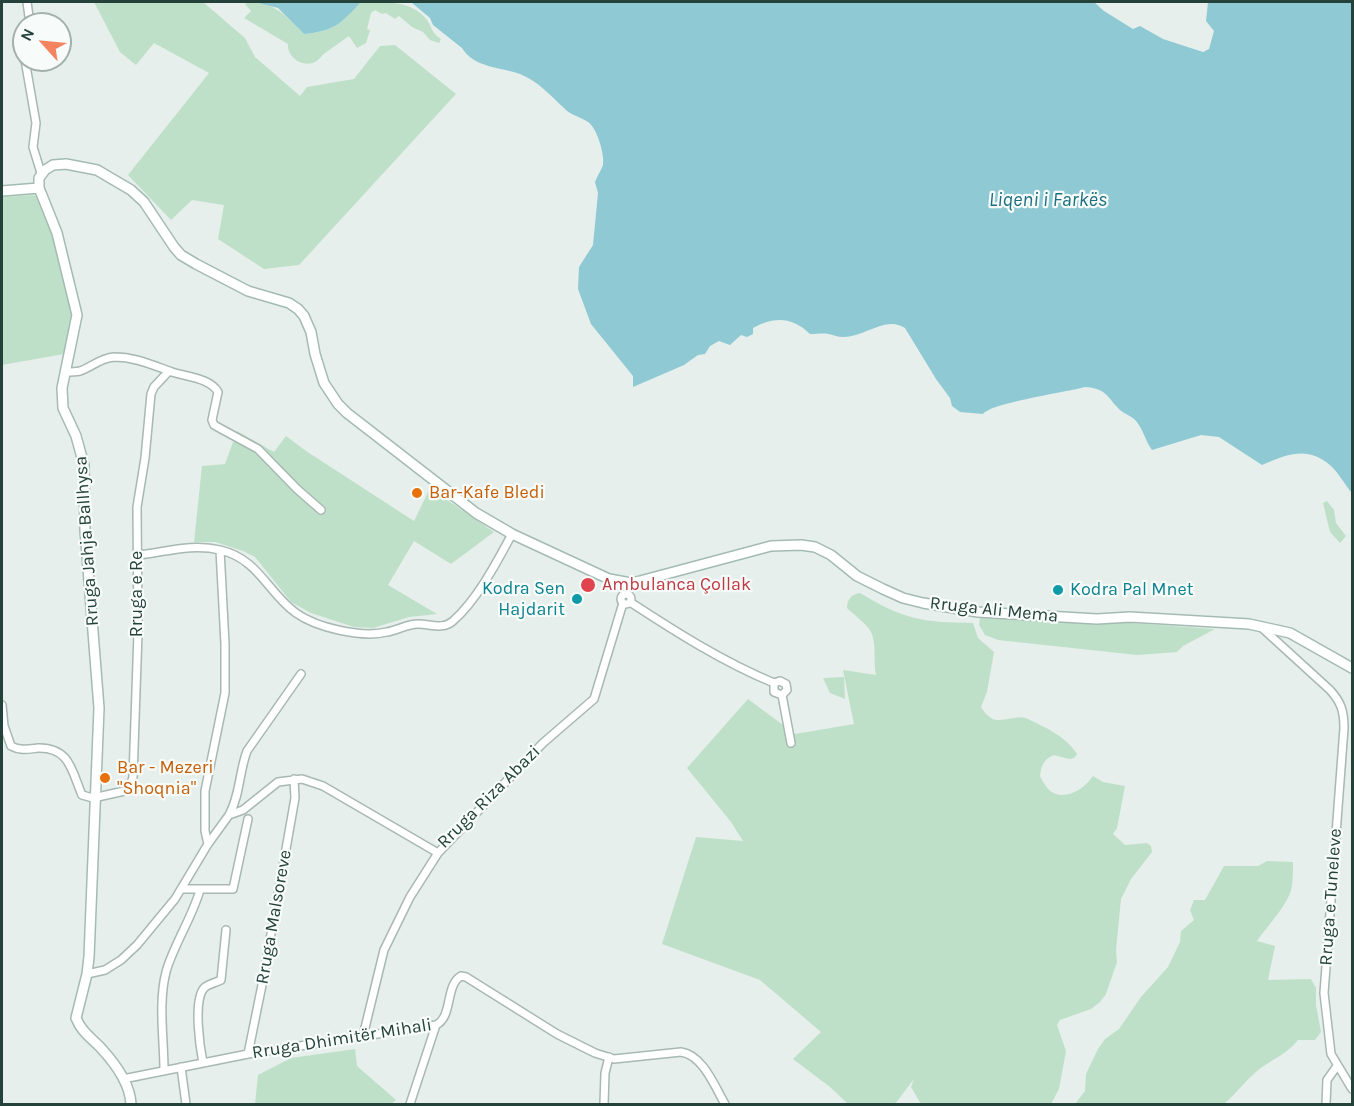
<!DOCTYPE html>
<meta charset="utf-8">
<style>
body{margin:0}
#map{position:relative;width:1354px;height:1106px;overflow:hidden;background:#e6efeb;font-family:Karla,sans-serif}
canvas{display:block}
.frame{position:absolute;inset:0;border:3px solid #24423a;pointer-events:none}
.north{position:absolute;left:12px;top:12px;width:60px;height:60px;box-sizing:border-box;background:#f7fbf9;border:2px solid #a3b1ad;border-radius:50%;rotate:297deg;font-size:16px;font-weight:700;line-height:24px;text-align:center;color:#24423a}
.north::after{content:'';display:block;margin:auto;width:21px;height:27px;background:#f4845f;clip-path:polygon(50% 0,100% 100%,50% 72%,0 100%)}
</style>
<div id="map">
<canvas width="1354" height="1106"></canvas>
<div class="frame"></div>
<div class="north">N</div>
</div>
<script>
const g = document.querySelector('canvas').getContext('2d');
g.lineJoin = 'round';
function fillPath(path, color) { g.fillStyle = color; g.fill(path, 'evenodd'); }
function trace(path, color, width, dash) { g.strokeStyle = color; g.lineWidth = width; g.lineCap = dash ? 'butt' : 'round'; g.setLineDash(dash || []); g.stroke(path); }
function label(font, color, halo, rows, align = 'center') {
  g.font = font + ' Karla,sans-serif'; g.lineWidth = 4.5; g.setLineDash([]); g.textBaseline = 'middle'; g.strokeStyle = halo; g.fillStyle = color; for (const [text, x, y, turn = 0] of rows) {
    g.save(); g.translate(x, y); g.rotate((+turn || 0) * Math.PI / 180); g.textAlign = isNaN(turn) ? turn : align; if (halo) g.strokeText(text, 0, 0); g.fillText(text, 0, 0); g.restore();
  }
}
const green = new Path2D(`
 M94,2H203L245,38L255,57L300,96L307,87L354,79L380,46L395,45L456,94L299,265L264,269L218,239L224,205L192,200L171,220L128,175L209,73L154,43L136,65L120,52Z
 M247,2C275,2 285,15 304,34C334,31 341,24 361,2C385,2 412,0 427,20C433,29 431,32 441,39L439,43L430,40L423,32L412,27L399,16L395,19L386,13L382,14L375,10L371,13L367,29L370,30L366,43L357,48L349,36C341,42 333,47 325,53C322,55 319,60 315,62C302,68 287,57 288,44L244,18L251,11L245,4Z
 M33,195L36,196L54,239L72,311L64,354L2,365V197Z
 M237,431L274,452L286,436L306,451L414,521L430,488L494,532L451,564L414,541L388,585L437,614L409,617L373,628L354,627L311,613L291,602L255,557L243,551L215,542H194L202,466L225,464Z
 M1327,501L1334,510L1336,523L1346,536L1340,543L1330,532L1323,503Z
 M860,593C905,620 921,622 973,623L978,638L994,652L987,692L981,707C983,710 987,716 991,718C1001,724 1015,715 1026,718C1044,727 1066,736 1077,754L1074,758L1069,759L1054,755C1044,759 1041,766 1040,776C1042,780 1045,785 1048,789C1062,803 1084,790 1093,776L1103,782L1125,786L1117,828L1113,834L1125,845L1147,843L1151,846L1152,852L1131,879L1121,899L1116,950L1117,962L1106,994L1100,1002L1091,1009L1060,1020L1057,1025L1066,1051L1059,1089L1051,1104H921L911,1087L914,1079L895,1104H848L830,1087L793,1059L821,1032L760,980L662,944L696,837L743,841L731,822L687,768L748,699L795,734L854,724L843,670L876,675C873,661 877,645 871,632C867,624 854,615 847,608C847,600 851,594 860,593Z
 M980,618L1132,623L1215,629L1183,646L1177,652L1137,655L998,640L985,635L979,625Z
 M844,677L845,699L830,693L823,678Z
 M1267,861L1293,862C1293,869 1293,878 1292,886C1289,904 1268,925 1257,941L1275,946L1268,980L1311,979L1316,988V1005L1321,1032L1315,1040H1298C1286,1055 1272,1059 1257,1071C1245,1081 1236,1094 1224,1104H1075L1085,1091L1086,1074L1098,1049L1105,1039L1119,1029L1141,997L1168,967L1180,942L1181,931L1194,920L1190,910L1194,900H1205L1224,866H1258Z
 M355,1049L357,1066L396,1100L391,1104H255L258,1075L291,1058Z`);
const water = new Path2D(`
 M255,2H361C341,24 334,31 304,34L278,8Z
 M411,2H1094L1104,11L1133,29L1140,26L1163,39L1203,52L1209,49L1214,31L1206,21L1208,2H1352V493C1345,485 1340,475 1332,467C1309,445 1287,454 1262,465L1219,437L1201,435L1152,450C1145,440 1143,429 1136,421C1132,416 1125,414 1120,410C1107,397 1106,388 1085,387C1067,392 991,403 983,414L960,412L952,406L950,398L936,379L905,328C886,315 865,337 843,337C838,337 834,335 829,334C823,333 817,334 810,334C793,317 774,316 753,328V334L747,337L741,335L730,345L719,341L710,346L705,354L698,355L684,365L633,387V376L591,324L578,289L579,267L593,245L598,193L595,182C597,176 601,171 603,165C605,155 597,128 588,122C581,117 570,115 564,108C550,95 539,82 520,74C501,67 474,68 462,48L433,25L430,18Z`);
const street = new Path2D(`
 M27,2L30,24
 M25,60L36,123L33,147L41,173
 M66,372C70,372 75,372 80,371C92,367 100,358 114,357C136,357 152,365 172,372C187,377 210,378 218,392L212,420L214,425L258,449L297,489L321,510
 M139,555C166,552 192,543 220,550C259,559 267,592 296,613C317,628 362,638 387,632C398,630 407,624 418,624C430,624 443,630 453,621C477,600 497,562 512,534
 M621 599a5 5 0 1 1 10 0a5 5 0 1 1-10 0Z
 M630,602C676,632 723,662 774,683
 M1261,627L1330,690C1341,702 1344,711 1344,728L1324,993L1331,1054L1352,1089
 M774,683L780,681L786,684L787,690L782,695
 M774,683V692L782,695
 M782,695L791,743
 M2,705L4,726L11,746C20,751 29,749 38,748C70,747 72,772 82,795L93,798L129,790L133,777L138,633L137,507L145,458L151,394L154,387L169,371
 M229,815C240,796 239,772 247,751L301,674
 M208,844L205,831V791L225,693V644L220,550
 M181,889H233L248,819
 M87,974L105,970L121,960L137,945L175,899L208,844L229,815L243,810L278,782L302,779L323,786L438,853
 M363,1036L384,950L410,897L438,853L543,743L594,699L623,603
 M248,1054L262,985L295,798L294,779
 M203,1063C200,1048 193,1001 204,988C208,984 215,983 221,980L226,930
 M181,1067L186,1104
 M164,1071C164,1039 158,1003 166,972C173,946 192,918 200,890
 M123,1079L248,1054L436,1025C453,1017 445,985 461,976L466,977L557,1034L595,1053L614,1059L681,1052C703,1055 715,1087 725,1104
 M410,1104L436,1025
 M604,1104L605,1073L609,1057
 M1326,1104L1327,1080L1337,1066`);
const secondary = new Path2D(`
 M2,191L39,188
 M131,1104C130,1083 114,1062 100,1047C90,1037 81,1031 76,1018L87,974L89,957L99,708L85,530L84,465L76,436L63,408L62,388L77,315L57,233L39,188V178L45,170L53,165L66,164L97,170L131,190L144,202L174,247L181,255L196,264L248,291L289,303L298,309L304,316L311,332L315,354L324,383L338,404L347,413L476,513L512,534L609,579L631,583L640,581L771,546L801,545L815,547L831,555L857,576L883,589L903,598L923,603L978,612L1097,619L1130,617L1249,624L1290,633L1352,668`);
const markers = [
 [417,493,6,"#e8710a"],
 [588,585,8,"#e0444e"],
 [1058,590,6,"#0f9aa8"],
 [577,599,6,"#0f9aa8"],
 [105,778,6,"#e8710a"]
];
const foodNames = [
 ["Bar-Kafe Bledi",429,493],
 ["Bar - Mezeri",117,768],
 ["\"Shoqnia\"",117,789]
];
const streetNames = [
 ["Rruga Jahja Ballhysa",87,541,-94],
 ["Rruga e Re",137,594,-90],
 ["Rruga Ali Mema",994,610,6],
 ["Rruga Riza Abazi",489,797,-45],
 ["Rruga e Tuneleve",1331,897,-86],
 ["Rruga Malsoreve",274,917,-80],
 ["Rruga Dhimitër Mihali",342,1039,-9]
];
const healthNames = [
 ["Ambulanca Çollak",602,585]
];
const cultureNames = [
 ["Kodra Sen",565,589],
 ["Hajdarit",565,610],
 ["Kodra Pal Mnet",1070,590,"left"]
];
const waterNames = [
 ["Liqeni i Farkës",1048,200]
];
fillPath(green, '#bfe0c8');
fillPath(water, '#8ec9d4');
trace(street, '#a8b8b2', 10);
trace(secondary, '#a4bbb3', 12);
trace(street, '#fff', 7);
trace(secondary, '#fff', 9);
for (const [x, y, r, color] of markers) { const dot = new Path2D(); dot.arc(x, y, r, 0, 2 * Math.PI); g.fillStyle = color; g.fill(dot); trace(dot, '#f7fbf9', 2); }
label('18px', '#c56008', '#f7fbf9', foodNames, 'left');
label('18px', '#24423a', '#f7fbf9', streetNames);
label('18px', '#be3a42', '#f7fbf9', healthNames, 'left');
label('18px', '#0d838f', '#f7fbf9', cultureNames, 'right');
label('italic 20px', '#1c6f80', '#f7fbf9', waterNames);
</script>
